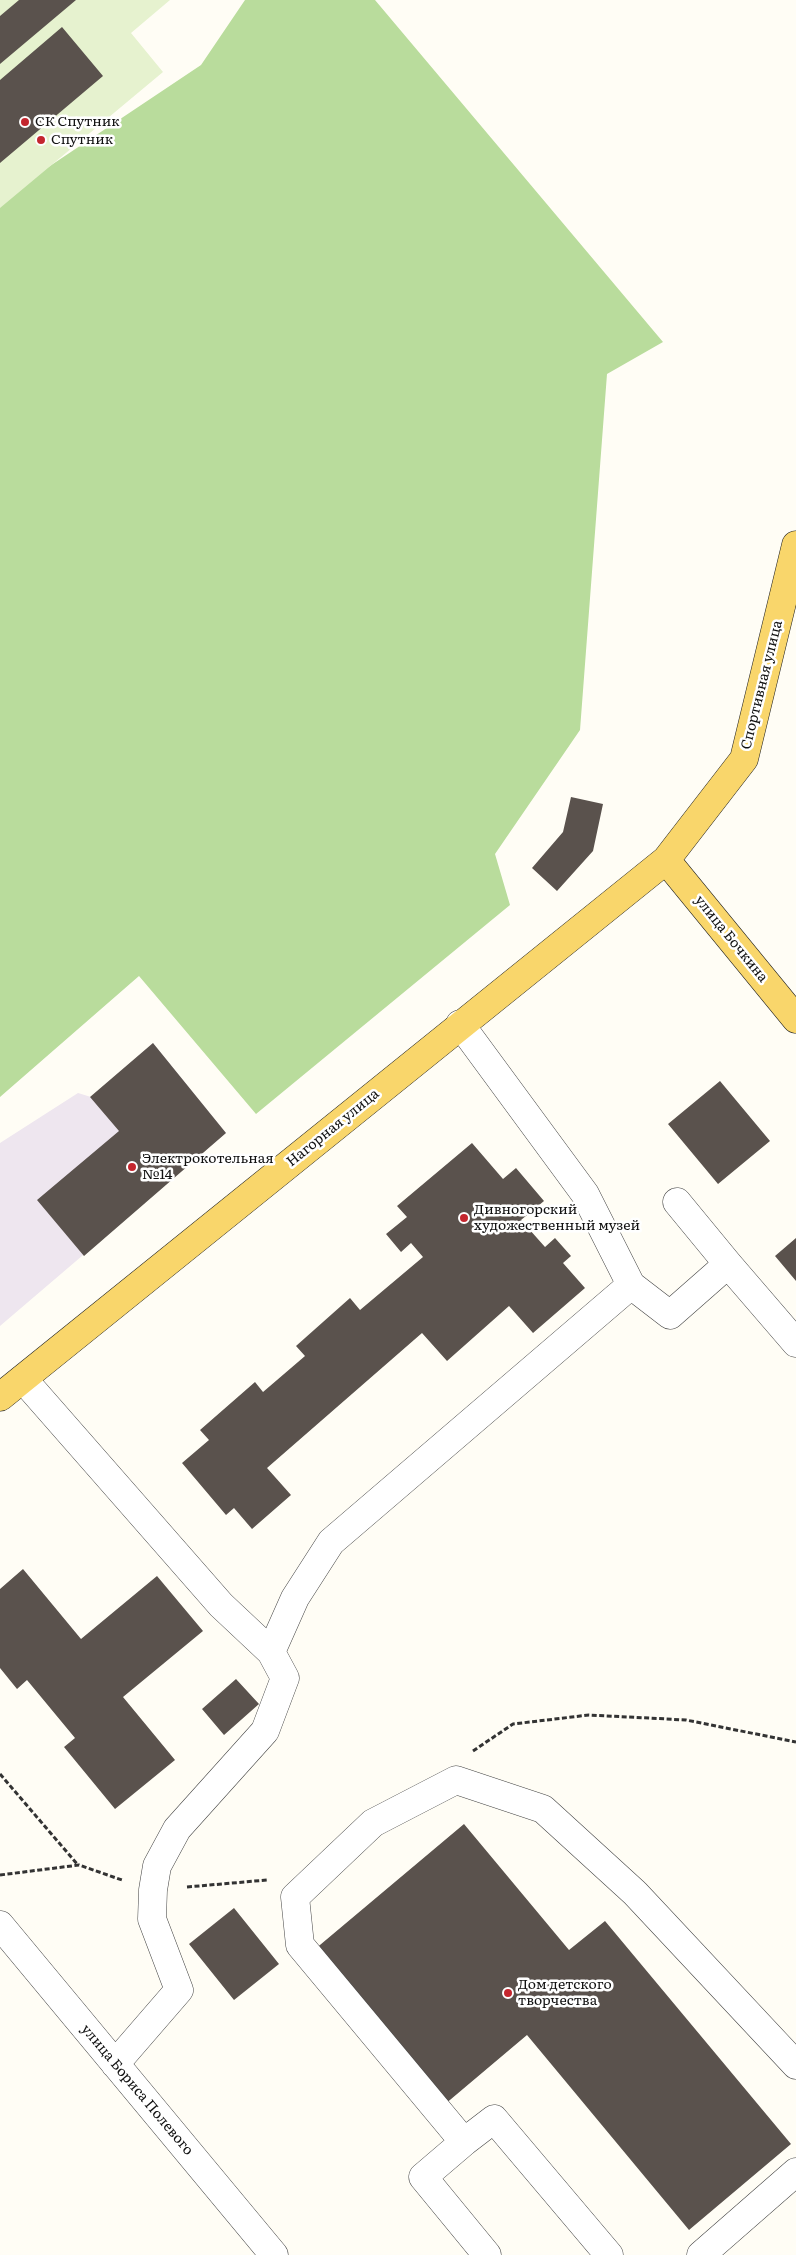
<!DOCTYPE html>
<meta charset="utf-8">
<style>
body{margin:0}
canvas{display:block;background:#fffdf5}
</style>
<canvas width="796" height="2255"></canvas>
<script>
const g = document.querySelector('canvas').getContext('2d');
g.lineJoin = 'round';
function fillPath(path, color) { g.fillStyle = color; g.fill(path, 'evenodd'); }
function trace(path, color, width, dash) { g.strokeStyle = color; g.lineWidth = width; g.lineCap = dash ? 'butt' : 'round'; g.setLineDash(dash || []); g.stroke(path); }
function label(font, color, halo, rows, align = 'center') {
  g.font = font + ' Literata,serif'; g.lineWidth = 5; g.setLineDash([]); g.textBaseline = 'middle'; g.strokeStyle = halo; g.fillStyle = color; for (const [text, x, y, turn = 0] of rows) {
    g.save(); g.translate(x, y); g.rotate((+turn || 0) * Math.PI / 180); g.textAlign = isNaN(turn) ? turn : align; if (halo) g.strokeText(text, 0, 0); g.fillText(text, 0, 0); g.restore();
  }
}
const industrial = new Path2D(`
 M153,1043L226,1133L0,1326V1143L78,1093L91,1097Z`);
const forest = new Path2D(`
 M245,0H375L663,342L607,374L580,730L495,854L510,905L256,1114L139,976L0,1097V190L11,192L201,65Z`);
const pitch = new Path2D(`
 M0,0H170L131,33L163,72L0,208Z`);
const building = new Path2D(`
 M19,0H76L0,64V16Z
 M62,27L103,76L0,163V80Z
 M571,797L603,804L593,851L557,891L532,868L563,832Z
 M153,1043L226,1133L84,1256L37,1200L119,1131L90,1097Z
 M720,1081L770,1141L718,1184L668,1124Z
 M472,1143L503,1179L516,1168L544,1201L521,1220L545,1247L555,1238L571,1256L563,1263L585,1288L533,1333L509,1306L447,1361L422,1333L267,1468L291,1495L252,1529L234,1508L226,1515L182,1463L209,1440L200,1430L255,1382L263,1392L305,1356L296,1346L350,1298L360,1310L423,1257L411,1243L401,1252L386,1234L407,1217L397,1206Z
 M796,1238V1281L775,1256Z
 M23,1569L81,1639L157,1576L203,1631L123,1697L175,1760L115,1809L64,1747L75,1738L27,1680L17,1689L0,1668V1589Z
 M236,1679L259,1704L224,1735L202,1709Z
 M464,1824L569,1950L605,1921L791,2144L689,2230L527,2035L444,2105L314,1950Z
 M234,1908L279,1964L234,2000L189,1944Z`);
const path = new Path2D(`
 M473,1751L513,1724L589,1715L686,1720L796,1742
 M0,1774L78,1865
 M0,1875L79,1865L122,1880
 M187,1887L267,1880`);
const minor = new Path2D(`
 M460,1024L585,1194L631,1285L670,1315L728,1264L796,1343
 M677,1202L728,1264
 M23,1379L221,1605L271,1652L285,1678L265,1731L177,1829L157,1866L153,1890L152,1919L179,1990L115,2064
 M271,1652L295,1598L331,1542L631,1285
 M0,1925L274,2255
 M464,2142L494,2119L609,2255
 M487,2255L423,2177L464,2142L300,1945L295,1897L373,1823L456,1780L543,1809L635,1893L796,2065
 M701,2255L796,2172`);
const major = new Path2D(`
 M666,860L796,1019
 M0,1397L666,860L744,759L796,545`);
const markers = [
 [25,122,5,"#c4262e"],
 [41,140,5,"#c4262e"],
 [132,1167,5,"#c4262e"],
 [464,1218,5,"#c4262e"],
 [508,1993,5,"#c4262e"]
];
const poiNames = [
 ["СК Спутник",35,122],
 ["Спутник",51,140],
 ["Электрокотельная",142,1159],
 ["№14",142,1175],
 ["Дивногорский",474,1210],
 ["художественный музей",474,1226],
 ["Дом детского",518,1985],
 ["творчества",518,2001]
];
const streetNames = [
 ["Спортивная улица",762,685,-76],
 ["улица Бочкина",731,939,51],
 ["Нагорная улица",333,1128,-39],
 ["улица Бориса Полевого",137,2090,50]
];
fillPath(industrial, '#eee6ef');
fillPath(forest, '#b9dc9c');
fillPath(pitch, '#e6f2cf');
fillPath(building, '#5a524d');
trace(minor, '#444', 29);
trace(major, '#222', 29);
trace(path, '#333', 3, [5, 2.5]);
trace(minor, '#fff', 28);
trace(major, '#f9d66b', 28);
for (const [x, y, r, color] of markers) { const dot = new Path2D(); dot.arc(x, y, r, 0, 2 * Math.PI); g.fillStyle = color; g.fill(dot); trace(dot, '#fff', 2); }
label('14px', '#111', '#fff', poiNames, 'left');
label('14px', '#111', '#fff', streetNames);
</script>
